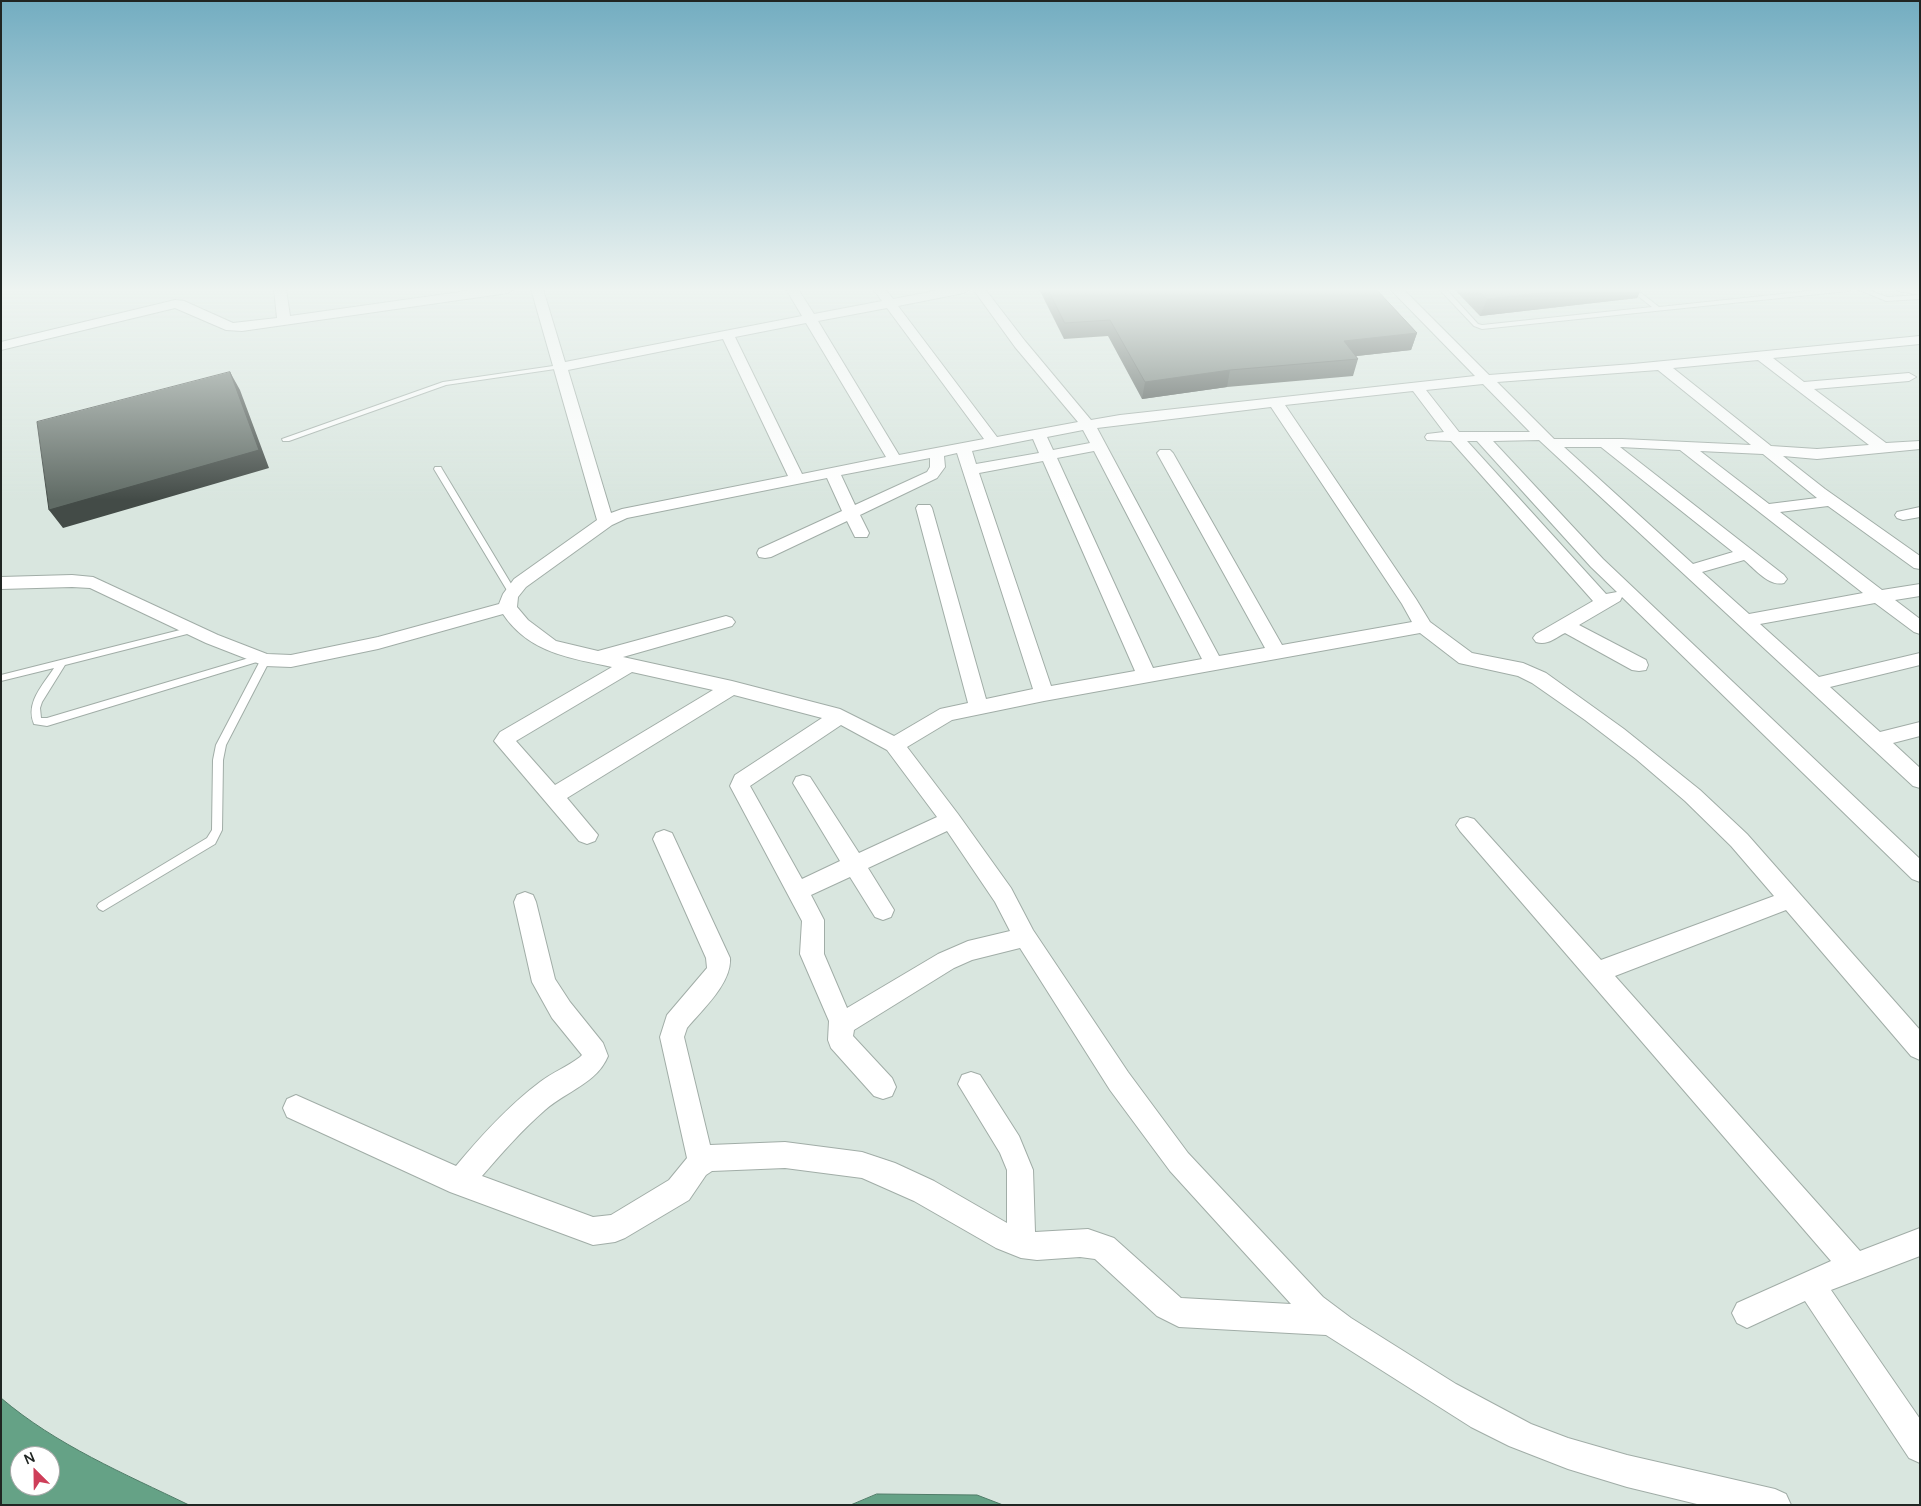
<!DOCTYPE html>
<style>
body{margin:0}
#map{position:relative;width:1921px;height:1506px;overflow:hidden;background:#d9e6df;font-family:Manrope,sans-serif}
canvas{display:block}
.frame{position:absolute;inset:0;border:2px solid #202522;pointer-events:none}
.north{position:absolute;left:10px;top:1446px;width:50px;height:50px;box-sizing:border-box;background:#fff;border:1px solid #a6a8a7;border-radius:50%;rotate:337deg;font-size:14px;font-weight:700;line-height:20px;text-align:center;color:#202522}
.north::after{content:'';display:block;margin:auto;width:18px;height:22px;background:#ce3e59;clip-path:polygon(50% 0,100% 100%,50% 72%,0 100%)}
</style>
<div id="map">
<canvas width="1921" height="1506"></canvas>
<div class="frame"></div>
<div class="north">N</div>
</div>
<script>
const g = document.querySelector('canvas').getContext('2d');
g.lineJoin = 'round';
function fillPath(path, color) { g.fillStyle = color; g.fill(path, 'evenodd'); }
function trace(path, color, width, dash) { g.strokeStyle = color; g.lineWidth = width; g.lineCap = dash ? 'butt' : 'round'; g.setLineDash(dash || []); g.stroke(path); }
const water = new Path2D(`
 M1,1398C56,1445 125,1474 189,1505H1ZM20,1456H50V1486H20Z
 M877,1494L977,1495L1003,1505H851Z`);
const service = new Path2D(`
 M1439,289H1446L1478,324L1482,325L1652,307L1629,289H1636L1659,307L1829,289H1851L1848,291L1482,329L1474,326Z
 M1857,289H1866L1887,297L1920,295V299L1886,301Z
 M1896,289L1920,291V295L1899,291Z
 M560,365L562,366V368L446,385L289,441H283L282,439L443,382Z
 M435,467H441L442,469L516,592L515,594H509L508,592L434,469Z
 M192,627L196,630L195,632L65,665L42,702L40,708L41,718H47L259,655L268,658L270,660L226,745L223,760L222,830L215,844L103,911L99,909L97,906L99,903L207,838L212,830L213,760L216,745L260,661L47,726L34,724C25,703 43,685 54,668L1,681V675Z`);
const minor = new Path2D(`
 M274,289H286L290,316L481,289H514L508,293L242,331L226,330L175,308L1,350V342L175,300L184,301L233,323L277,318Z
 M531,289H543L565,362L802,316L786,289H798L814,314L882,301L873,289H885L893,299L944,289H970L964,293L898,306L997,437L1078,422L1015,347L973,289H985L1025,341L1091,420L1120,415L1475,376L1390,289H1403L1489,375L1633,364L1920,336V344L1773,358L1804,382L1909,373L1916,377L1909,381L1814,389L1886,443L1920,441V449L1817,459L1783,456L1825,489L1920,556V569L1914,568L1828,506L1780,512L1882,590L1920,584V596L1895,600L1920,619V634L1914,632L1875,603L1760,624L1819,677L1920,653V665L1830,687L1880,732L1920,722V736L1893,743L1920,768V788L1913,786L1539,440L1493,441L1603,559L1920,859V882L1912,879L1622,597L1620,601L1579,625L1646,660L1648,665L1646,670L1639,671L1632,670L1565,633C1555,638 1547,646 1536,642L1533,638L1536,634L1593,601L1451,441L1427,440L1425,437L1427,434L1444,432L1413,391L1285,405L1416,599L1430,622L1472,653L1523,663L1546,673L1624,729L1700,790L1747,834L1920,1030V1060L1911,1056L1786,910L1615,976L1860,1251L1920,1228V1256L1831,1290L1920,1419V1463L1909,1458L1805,1301L1747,1328L1737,1323L1732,1313L1737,1303L1831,1261L1460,831L1456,825L1460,819L1467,817L1474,819L1601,960L1774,896L1731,846L1685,801L1636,759L1585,720L1532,683L1518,676L1459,663L1420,633L1044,701L952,720L907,747L958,814L1011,888L1033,930L1128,1072L1188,1153L1323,1297L1351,1318L1456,1384L1531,1424L1568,1438L1627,1455L1775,1489L1786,1494L1791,1505H1701L1627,1487L1568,1469L1509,1446L1471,1427L1326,1335L1179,1327L1157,1316L1095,1259L1080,1257L1037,1260L1021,1258L996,1248L914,1201L862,1178L785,1168L712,1171L706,1175L689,1200L625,1238L615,1242L593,1245L450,1192L287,1117L283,1108L287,1099L296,1095L456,1166C481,1136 508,1106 540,1082C553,1072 567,1067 580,1057L582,1055L552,1018L532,982L514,902L517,895L525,892L533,895L536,902L555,979L570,1002L603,1043L608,1056C597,1083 567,1091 545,1110C522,1130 502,1153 482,1176L593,1217L611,1215L669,1180L687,1158L660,1037L667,1015L707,968L706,958L653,839L656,833L664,830L672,833L730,958C732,983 702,1010 687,1028L684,1037L710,1145L785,1142L862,1152L895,1163L934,1181L1007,1223V1170L1000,1153L958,1084L962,1075L971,1072L980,1075L1019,1136L1033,1170L1035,1232L1088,1229L1114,1238L1181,1298L1291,1304L1170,1171L1110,1090L1020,948L972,960L954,968L854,1030L853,1036L892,1078L896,1087L892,1096L883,1099L874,1096L831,1048L828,1040L829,1021L800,954L802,921L730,786L735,775L822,718L734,695L567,798L598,835L595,841L587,844L579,841L494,741L500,732L612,667C570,658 529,653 503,614L378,649L291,667L265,666L206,643L90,588L72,587L1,589V577L72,575L93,577L218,635L267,654L291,655L378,637L499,604L503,594L514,579L597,520ZM887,308L984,439L899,455L818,321ZM806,323L886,457L802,474L735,337ZM723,339L788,476L622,509L611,513L568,370ZM1758,360L1869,445L1817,449L1771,446L1673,368ZM1658,370L1751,445L1622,439H1554L1497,382ZM1483,384L1530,432H1459L1426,390ZM1271,407L1402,604L1412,622L1282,645L1173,453L1170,450H1160L1157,453L1265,648L1219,656L1097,428ZM1083,430L1090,443L1053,450L1047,437ZM1033,439L1039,453L976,464L972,451ZM1467,441H1477L1591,567L1617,592L1606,594ZM1564,447H1601L1733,552L1693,564ZM1620,447L1680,450L1863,593L1749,614L1702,572L1744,560C1755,569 1769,587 1784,583L1787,579L1784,575ZM1094,451L1202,659L1153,668L1057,458ZM1700,451L1763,454L1817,498L1769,504ZM957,453L1033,689L986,699L932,508L930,505H918L916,508L968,703L940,709L894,736L840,709L732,681L623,657L732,626L735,622L732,618L726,616L598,651L556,641L528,620L517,607L518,597L526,587L612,525L627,518L827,478L842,511L759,549L757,553L759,557L765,558L771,557L847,521L855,537H867L869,533L860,515L937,478L945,467L944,456ZM930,458V467L927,472L855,505L841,475ZM1043,461L1135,671L1051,686L979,473ZM632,672L713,690L555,785L516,741ZM841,725L887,750L937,817L859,853L810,777L803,775L796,777L793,783L840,861L802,879L750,786ZM947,831L995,902L1010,931L968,941L938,954L847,1008L824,954V920L811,895L850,877L875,917L883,920L891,917L894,910L868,868Z
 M1920,507V517L1903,520L1897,518L1895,515L1897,512Z`);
const wall = new Path2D(`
 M1039,289H1376L1417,333L1411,350L1356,356L1358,359L1353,376L1227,387L1142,399L1108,336L1064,339Z
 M1454,289H1641L1637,298L1480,316Z`);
const shadedWall = new Path2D(`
 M1578,289H1641L1637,298L1480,316L1487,299Z
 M1417,333L1411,350L1339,358L1344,341Z
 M1230,370L1227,387L1142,399L1145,382Z
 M230,372L240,390L269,468L63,528L49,510Z`);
const building = new Path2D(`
 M1048,289H1376L1417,333L1344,341L1358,359L1230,370L1145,382L1110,320L1065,323Z
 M1477,289H1578L1487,299Z
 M230,372L259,450L49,510L37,422Z`);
fillPath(water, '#65a286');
trace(water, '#507c68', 1);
trace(service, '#a1ada7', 2);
trace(minor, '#a1ada7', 2);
fillPath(service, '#fff');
fillPath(minor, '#fff');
fillPath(wall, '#535c57');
fillPath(shadedWall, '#434b47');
fillPath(building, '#606b65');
trace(building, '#434b47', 1);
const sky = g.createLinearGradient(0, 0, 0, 500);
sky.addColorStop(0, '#73adc1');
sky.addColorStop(0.58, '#eef4f1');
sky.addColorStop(1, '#eef4f100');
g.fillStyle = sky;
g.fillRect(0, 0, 1921, 500);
</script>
